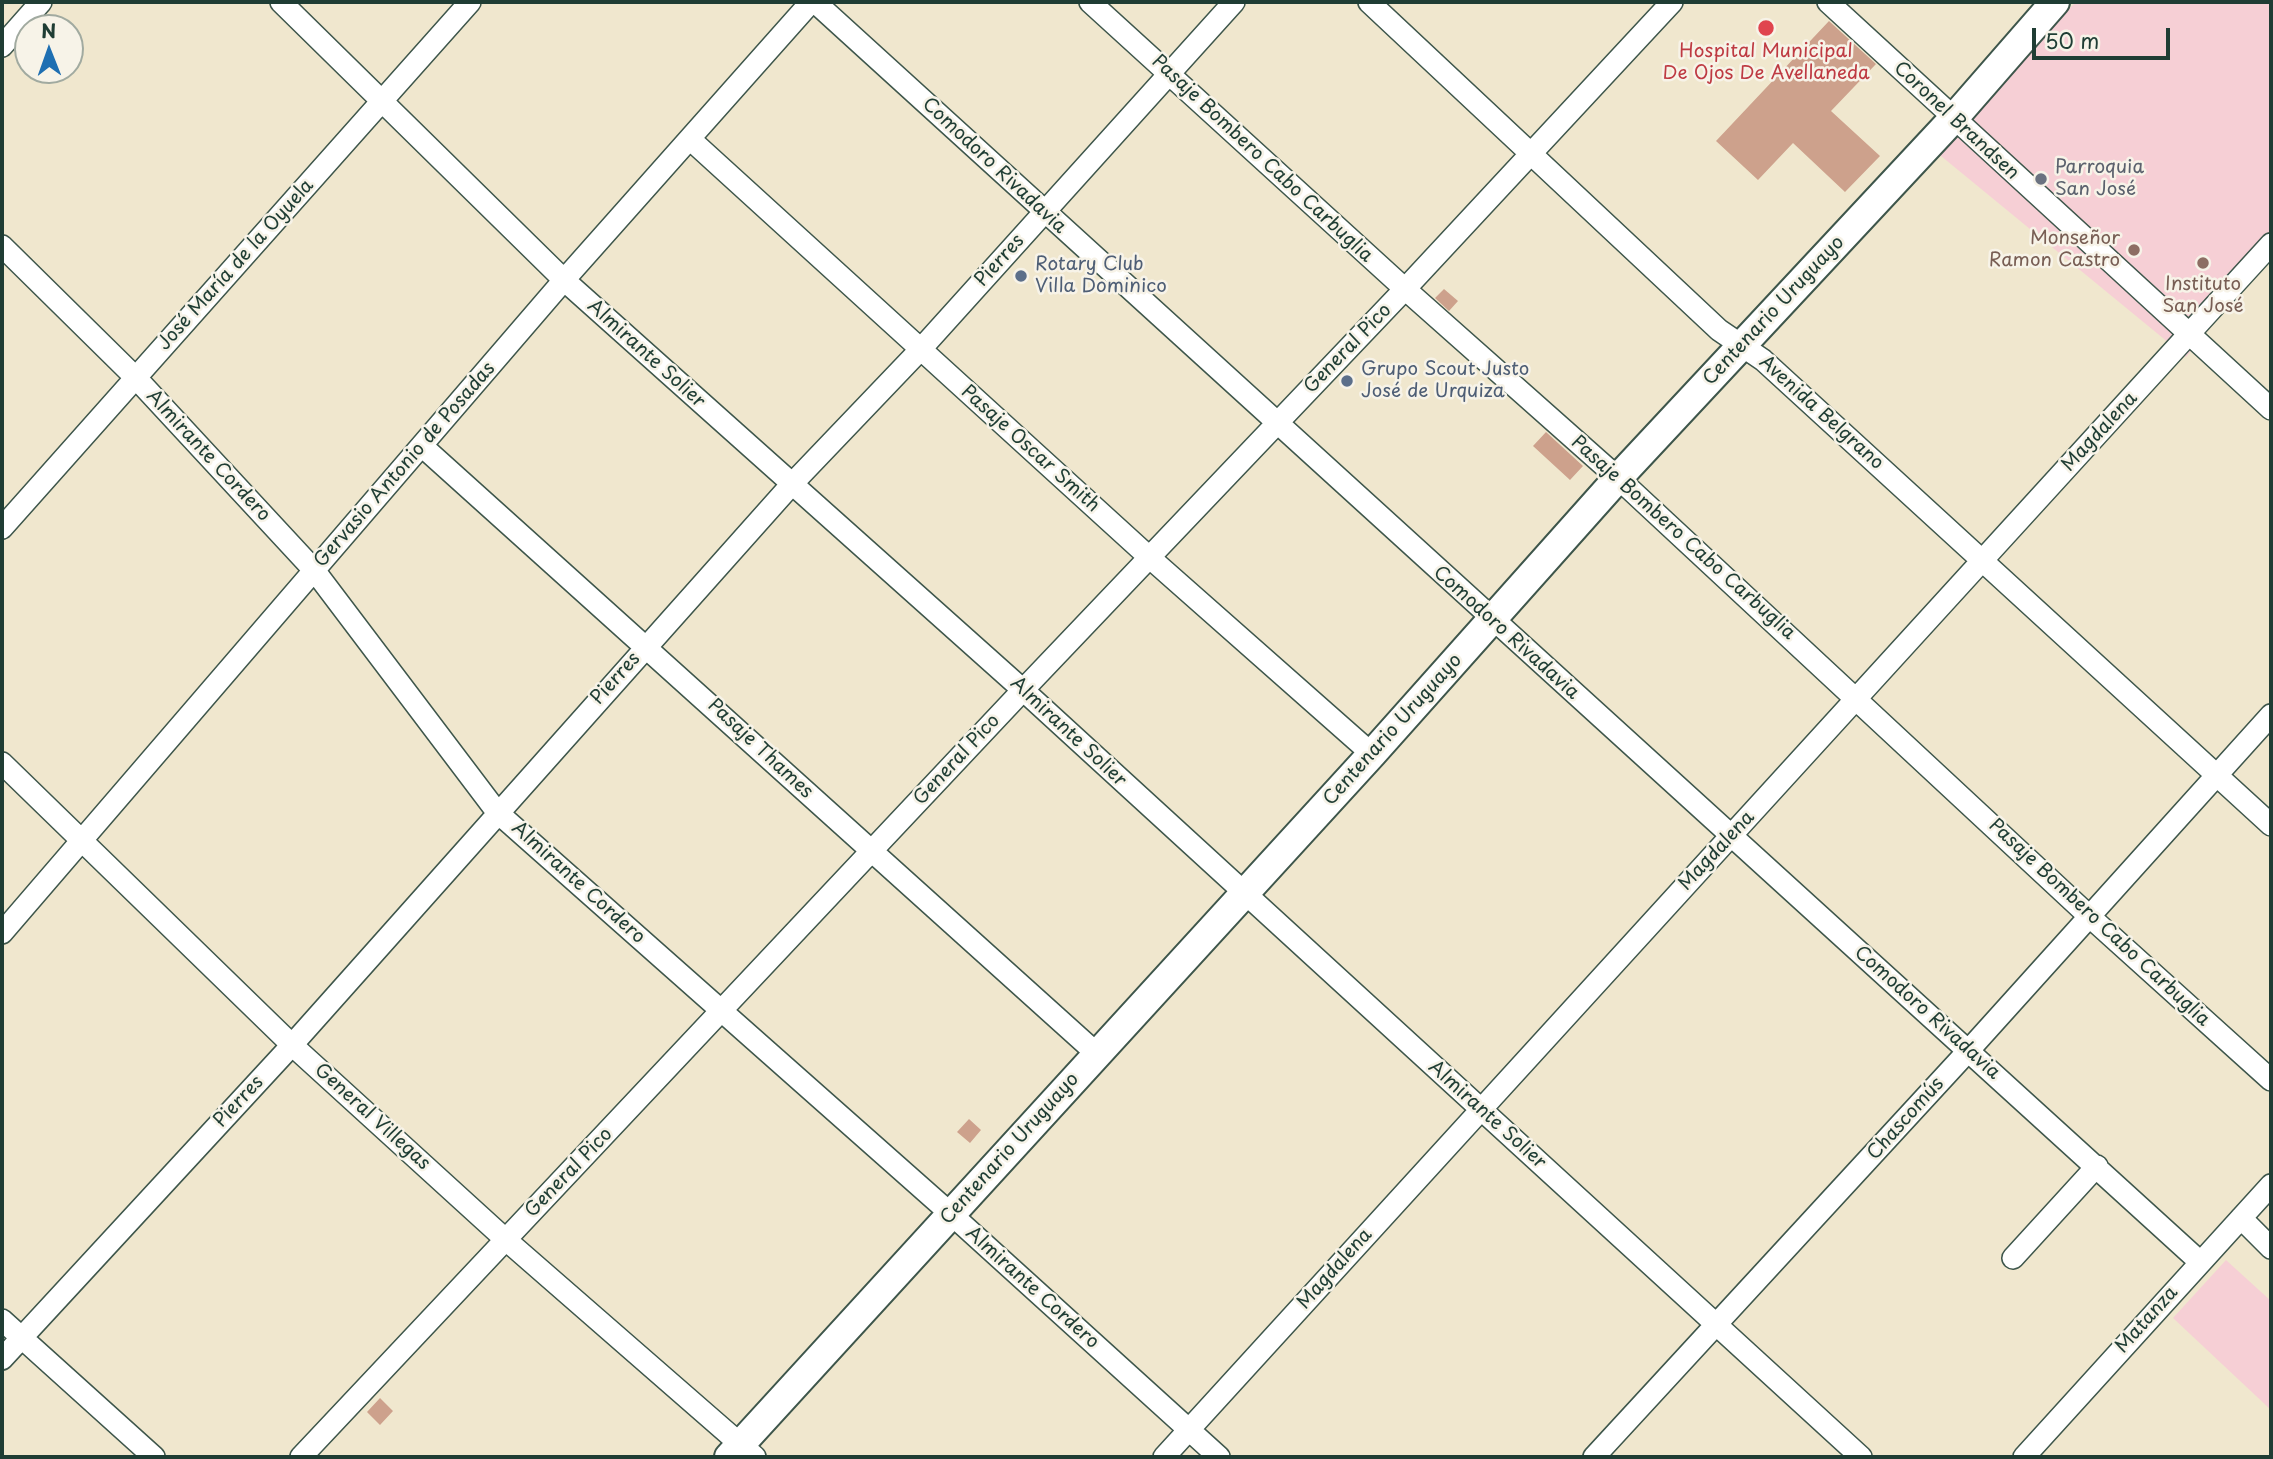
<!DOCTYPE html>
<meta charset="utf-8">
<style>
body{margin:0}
#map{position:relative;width:2273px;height:1459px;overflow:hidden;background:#f0e7ce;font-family:"Playpen Sans",sans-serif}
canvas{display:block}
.frame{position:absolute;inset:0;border:4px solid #1f3d34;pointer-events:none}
.north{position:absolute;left:14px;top:14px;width:70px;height:70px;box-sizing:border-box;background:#f7f3e8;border:2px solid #a1aaa0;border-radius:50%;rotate:359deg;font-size:19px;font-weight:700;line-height:28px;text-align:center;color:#1f3d34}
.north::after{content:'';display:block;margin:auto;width:24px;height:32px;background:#1f6fb2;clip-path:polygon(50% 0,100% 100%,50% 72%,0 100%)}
.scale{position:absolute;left:2032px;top:28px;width:138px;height:32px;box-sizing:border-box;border:4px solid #1f3d34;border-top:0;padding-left:9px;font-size:21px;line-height:24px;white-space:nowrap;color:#1f3d34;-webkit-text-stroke:5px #f7f3e8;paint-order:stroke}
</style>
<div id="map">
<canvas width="2273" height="1459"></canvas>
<div class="frame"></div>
<div class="north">N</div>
<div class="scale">50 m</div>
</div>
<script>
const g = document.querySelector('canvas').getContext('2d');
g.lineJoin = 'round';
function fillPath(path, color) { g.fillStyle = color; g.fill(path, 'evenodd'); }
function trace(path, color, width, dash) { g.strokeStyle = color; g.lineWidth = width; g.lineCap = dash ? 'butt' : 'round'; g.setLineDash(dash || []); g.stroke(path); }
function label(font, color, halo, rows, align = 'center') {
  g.font = font + ' "Playpen Sans",sans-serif'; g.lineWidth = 5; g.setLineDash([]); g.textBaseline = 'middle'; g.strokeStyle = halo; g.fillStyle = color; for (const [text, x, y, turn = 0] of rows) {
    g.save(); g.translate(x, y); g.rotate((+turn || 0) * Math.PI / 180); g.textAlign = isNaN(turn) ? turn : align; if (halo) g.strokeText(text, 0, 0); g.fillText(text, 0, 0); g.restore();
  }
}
const built = new Path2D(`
 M2076,2H2271V254L2186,357L1930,147Z
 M2226,1260L2271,1301V1410L2173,1318Z`);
const building = new Path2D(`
 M1829,21L1876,64L1831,111L1880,156L1845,192L1793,143L1758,180L1716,141Z
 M1444,289L1458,301L1449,311L1435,298Z
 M1546,432L1583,466L1570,480L1533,446Z
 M969,1119L981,1130L970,1143L957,1132Z
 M380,1398L393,1411L380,1425L367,1412Z`);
const minor = new Path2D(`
 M281,2L564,280L1023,690L1861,1457
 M815,2L2199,1261
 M1090,2L1405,289L1618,478L2089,916L2271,1080
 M1369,2L1719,330L1763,360L2271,825
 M1828,2L2271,409
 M2,46L41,2
 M691,140L1149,557L1372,754
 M2,246L136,378L314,570L497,812L951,1214L1219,1457
 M422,446L1096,1053
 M2,528L470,2
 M2,763L292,1045L505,1239L755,1457
 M2,933L564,280L811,2
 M2241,1218L2271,1248
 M2013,1258L2097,1166
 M2,1320L154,1457
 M2,1359L292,1045L791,485L920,350L1234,2
 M301,1457L1023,690L1405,289L1672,2
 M1164,1457L2271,244
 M1594,1457L1969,1050L2271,715
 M2024,1457L2271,1185`);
const major = new Path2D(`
 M729,1457L1372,754L1618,478L1953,119L2055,2`);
const markers = [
 [1766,28,9,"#e0444e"],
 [2041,179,7,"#6b7280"],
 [2134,250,7,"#8d6e63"],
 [2203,263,7,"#8d6e63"],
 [1021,276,7,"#5c6f8a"],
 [1347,381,7,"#5c6f8a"]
];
const healthNames = [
 ["Hospital Municipal",1766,52],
 ["De Ojos De Avellaneda",1766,74]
];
const streetNames = [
 ["Coronel Brandsen",1956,121,43],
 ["Pasaje Bombero Cabo Carbuglia",1262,159,43],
 ["Comodoro Rivadavia",994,166,43],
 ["Pierres",1000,261,-48],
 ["José María de la Oyuela",236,265,-48],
 ["Centenario Uruguayo",1774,311,-47],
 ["General Pico",1348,349,-46],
 ["Almirante Solier",646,354,42],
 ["Avenida Belgrano",1821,413,42],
 ["Magdalena",2100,432,-47],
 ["Pasaje Oscar Smith",1030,449,42],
 ["Almirante Cordero",208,456,47],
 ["Gervasio Antonio de Posadas",405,465,-49],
 ["Pasaje Bombero Cabo Carbuglia",1683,538,42],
 ["Comodoro Rivadavia",1506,633,42],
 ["Pierres",616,679,-48],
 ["Centenario Uruguayo",1393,730,-48],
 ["Almirante Solier",1068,732,43],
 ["Pasaje Thames",760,749,43],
 ["General Pico",957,760,-47],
 ["Magdalena",1717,851,-47],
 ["Almirante Cordero",578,883,42],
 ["Pasaje Bombero Cabo Carbuglia",2099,923,43],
 ["Comodoro Rivadavia",1927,1013,42],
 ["Pierres",239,1102,-47],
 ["Almirante Solier",1487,1115,42],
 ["General Villegas",372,1117,42],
 ["Chascomús",1906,1119,-48],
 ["Centenario Uruguayo",1010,1149,-48],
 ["General Pico",569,1173,-46],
 ["Magdalena",1335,1269,-48],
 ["Almirante Cordero",1032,1288,42],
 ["Matanza",2147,1320,-48]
];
const worshipNames = [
 ["Parroquia",2055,168],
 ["San José",2055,190]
];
const educationNames = [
 ["Monseñor",2120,239],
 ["Ramon Castro",2120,261],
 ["Instituto",2203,285,"center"],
 ["San José",2203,307,"center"]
];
const serviceNames = [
 ["Rotary Club",1035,265],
 ["Villa Dominico",1035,287],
 ["Grupo Scout Justo",1361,370],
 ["José de Urquiza",1361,392]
];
fillPath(built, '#f6cfd5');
fillPath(building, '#cda18c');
trace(minor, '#3e564b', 24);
trace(major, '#3e564b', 32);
trace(minor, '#fff', 21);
trace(major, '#fff', 28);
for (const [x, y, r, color] of markers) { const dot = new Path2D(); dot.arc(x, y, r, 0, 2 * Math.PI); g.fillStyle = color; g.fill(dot); trace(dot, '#f7f3e8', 2.5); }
label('19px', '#be3a42', '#f7f3e8', healthNames);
label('19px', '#1f3d34', '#f7f3e8', streetNames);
label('19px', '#5b616d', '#f7f3e8', worshipNames, 'left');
label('19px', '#785e54', '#f7f3e8', educationNames, 'right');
label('19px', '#4e5e75', '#f7f3e8', serviceNames, 'left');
</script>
